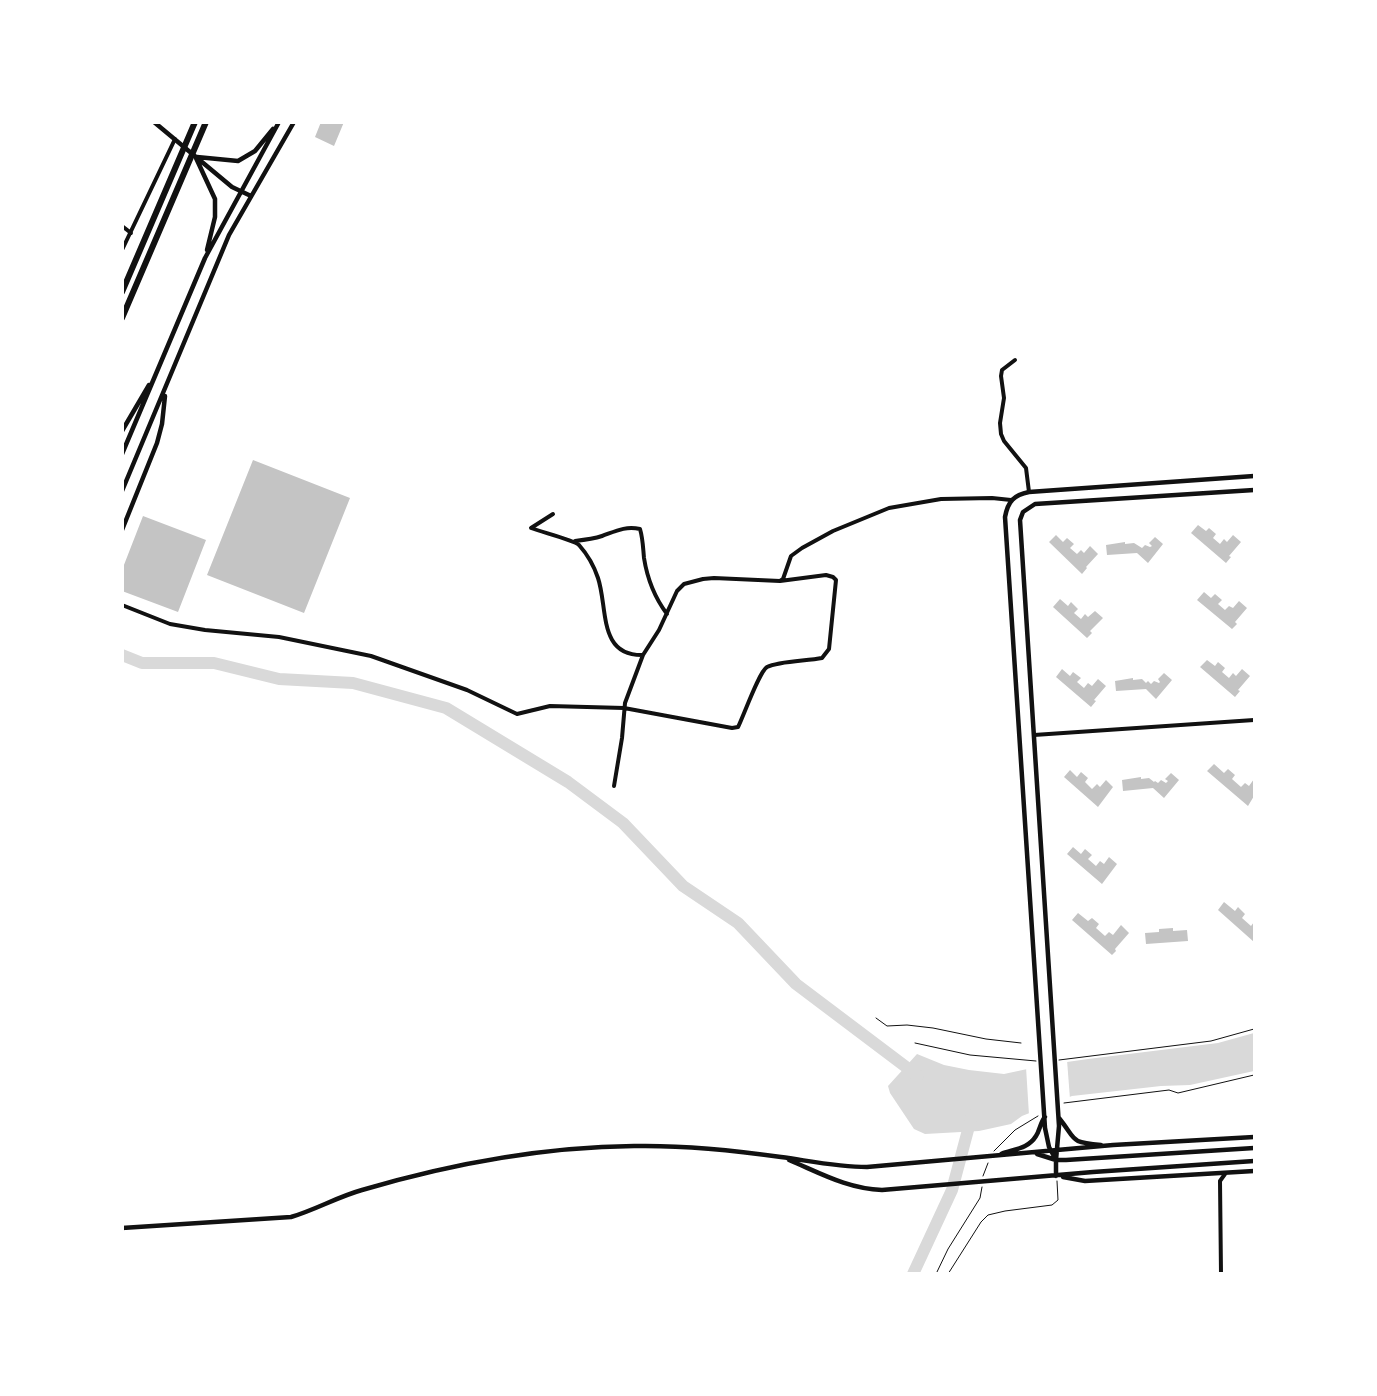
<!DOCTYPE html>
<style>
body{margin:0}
#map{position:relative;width:1377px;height:1396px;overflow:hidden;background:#fff;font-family:"Libre Baskerville",serif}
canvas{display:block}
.frame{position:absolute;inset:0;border:124px solid #fff;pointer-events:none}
</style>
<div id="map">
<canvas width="1377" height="1396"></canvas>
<div class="frame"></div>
</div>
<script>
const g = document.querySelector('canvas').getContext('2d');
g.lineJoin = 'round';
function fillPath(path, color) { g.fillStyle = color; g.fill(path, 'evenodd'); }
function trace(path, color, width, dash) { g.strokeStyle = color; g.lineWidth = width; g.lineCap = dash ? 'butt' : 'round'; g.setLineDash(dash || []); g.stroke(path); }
const water = new Path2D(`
 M1254,1033V1071L1190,1085L1161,1086L1072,1096L1022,1116L1011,1124L979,1131L925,1134L914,1129L890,1093L888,1086L917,1054L944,1065L969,1070L1004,1074L1046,1065L1088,1059L1218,1043Z`);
const pier = new Path2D(`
 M1067,1060L1070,1099L1029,1115L1026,1067Z`);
const river = new Path2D(`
 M122,655L142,663H214L279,679L353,683L446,708L568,782L623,823L683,886L738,923L796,984L918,1076
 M913,1274L952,1190L972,1115`);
const building = new Path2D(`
 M321,122H344L334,146L315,137Z
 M253,460L350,498L304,613L207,575Z
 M143,516L206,540L178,612L122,591V570Z
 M1198,525L1206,531L1209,528L1216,534L1213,538L1220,544L1224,539L1227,542L1233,535L1241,542L1229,556L1231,557L1226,563L1191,533Z
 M1056,535L1063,542L1067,538L1074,544L1070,548L1077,554L1081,550L1084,553L1090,546L1098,554L1086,567L1087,568L1082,574L1049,542Z
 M1155,537L1163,544L1148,563L1137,553L1107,555L1106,545L1125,542V544L1134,543L1142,548L1145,545L1150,547L1152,546L1149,543Z
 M1204,592L1211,598L1215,594L1222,600L1218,604L1225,610L1229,606L1233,608L1239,601L1247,608L1235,622L1237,624L1232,629L1197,600Z
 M1060,599L1068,606L1071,602L1078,609L1074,613L1081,619L1085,614L1088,617L1095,611L1103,618L1090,631L1092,633L1087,638L1053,607Z
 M1207,660L1215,666L1218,662L1225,668L1222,672L1229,678L1233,673L1236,676L1242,669L1250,676L1238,690L1240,691L1235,697L1200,667Z
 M1062,669L1070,676L1073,672L1081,678L1077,682L1084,688L1088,683L1092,686L1098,679L1106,686L1094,700L1096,701L1091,707L1056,677Z
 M1164,673L1172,680L1156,699L1146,689L1116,691L1115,681L1133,678V680L1142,679L1146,683L1148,681L1151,684L1154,681L1159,683L1160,682L1158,679Z
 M1214,764L1224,773L1228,769L1235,775L1232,779L1241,787L1245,783L1249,786L1254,779V796L1248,806L1207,771Z
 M1070,770L1077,777L1081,772L1088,778L1085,782L1092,789L1097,784L1100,787L1106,780L1113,787L1098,807L1064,777Z
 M1171,773L1179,780L1164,798L1153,788L1123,791L1122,780L1141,777V779L1149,778L1154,782L1155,781L1158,783L1161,780L1166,783L1168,781L1165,779Z
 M1073,847L1081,854L1085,849L1092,855L1088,859L1096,866L1100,861L1104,864L1109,857L1117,864L1102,884L1067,854Z
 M1224,902L1235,911L1238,907L1245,914L1242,918L1251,926L1254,922V942L1218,910Z
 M1078,913L1088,921L1092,918L1099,924L1096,928L1105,936L1109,932L1113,935L1121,925L1129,933L1115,949L1116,951L1112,955L1072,920Z
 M1173,928V931L1187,930L1188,941L1146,944L1145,933L1159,932V929Z`);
const path = new Path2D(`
 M876,1018L887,1026L907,1025L933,1028L986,1039L1021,1043
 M915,1043L970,1055L1036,1061
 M1059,1060L1211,1041L1254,1029
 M1064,1103L1169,1090L1178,1093L1254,1075
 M994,1151L1015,1130L1038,1116
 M983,1176L988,1163
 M936,1274L948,1249L980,1198L982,1187
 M948,1274L981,1222L988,1215L1005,1211L1052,1205L1058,1200L1057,1181`);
const minor = new Path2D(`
 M122,226L131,233
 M122,250L175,139
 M1015,360L1002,370L1001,376L1004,398L1000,423L1001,434L1004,441L1026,468L1029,492
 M553,514L531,528C541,532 574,540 579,545C587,554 594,566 598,578C608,608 598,656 643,655
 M575,541C584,540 593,539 602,536C616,531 625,526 640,529C643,539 643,548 644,558C647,577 655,598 667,614
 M122,605L170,624L205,630L279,637L371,656L467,690L517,714L550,706L624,708L732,728L738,727C744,715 759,672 767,667C779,661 807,661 822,658L829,649L836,580L833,577L826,575L780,581
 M1034,735L1254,720
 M614,786L622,738L625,703L643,655L659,630L677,591L684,584L703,579L714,578L780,581L783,579L791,556L802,548L833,531L889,508L941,499L992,498L1011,500
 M1221,1274L1220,1181L1225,1174`);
const tertiary = new Path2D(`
 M154,122L232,187L251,196
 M197,157L238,161L255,151L273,129
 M196,158L215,199V217L207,250
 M122,431L149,385
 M122,454L205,258L279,122
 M122,491L229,235L294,122
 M122,530L157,443L162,424L165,396
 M1059,1118C1077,1140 1068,1142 1101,1145
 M1001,1154C1014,1149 1028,1149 1036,1136C1040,1130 1040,1123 1045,1117
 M1037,1154L1056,1160H1066L1254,1148
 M789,1160C820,1173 848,1189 882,1190L1093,1172L1254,1161
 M1056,1160L1049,1147L1045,1128L1005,517C1008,501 1014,495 1029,492L1254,476
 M1056,1176V1160L1059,1126L1020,520L1023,512L1035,504L1254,490
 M1063,1177L1085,1181L1254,1171
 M122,1228L291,1217C315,1210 337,1197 362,1190C450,1164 542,1147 634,1146C683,1145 732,1150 781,1157C810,1161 838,1167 867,1167L1113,1145L1254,1137`);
const motorway = new Path2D(`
 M122,292L195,122
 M122,318L206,122`);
fillPath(water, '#d9d9d9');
fillPath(pier, '#fff');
trace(river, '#d9d9d9', 12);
fillPath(building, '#c4c4c4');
trace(path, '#111', 1);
trace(minor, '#111', 4);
trace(tertiary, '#111', 4.5);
trace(motorway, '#111', 6);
</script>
